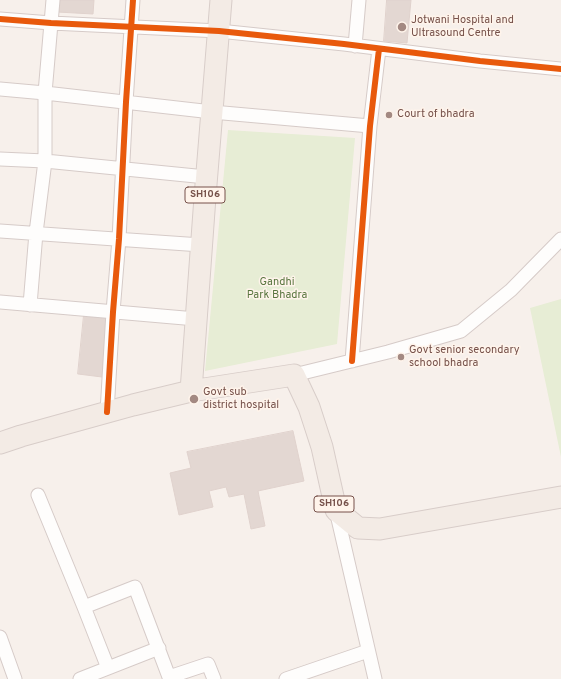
<!DOCTYPE html>
<style>
body{margin:0}
canvas{display:block;background:#f7f0eb}
</style>
<canvas width="561" height="679"></canvas>
<script>
const g = document.querySelector('canvas').getContext('2d');
g.lineJoin = 'round';
function fillPath(path, color) { g.fillStyle = color; g.fill(path, 'evenodd'); }
function trace(path, color, width, dash) { g.strokeStyle = color; g.lineWidth = width; g.lineCap = dash ? 'butt' : 'round'; g.setLineDash(dash || []); g.stroke(path); }
function label(font, color, halo, rows, align = 'center') {
  g.font = font + ' Overpass,sans-serif'; g.lineWidth = 3; g.setLineDash([]); g.textBaseline = 'middle'; g.strokeStyle = halo; g.fillStyle = color; for (const [text, x, y, turn = 0] of rows) {
    g.save(); g.translate(x, y); g.rotate((+turn || 0) * Math.PI / 180); g.textAlign = isNaN(turn) ? turn : align; if (halo) g.strokeText(text, 0, 0); g.fillText(text, 0, 0); g.restore();
  }
}
const green = new Path2D(`
 M228,130L355,138L337,344L205,371Z
 M561,299V457L530,308Z`);
const building = new Path2D(`
 M58,0H94L93,14L57,12Z
 M387,0H411L407,43L384,41Z
 M84,315L107,317L102,377L78,374Z
 M293,431L304,481L258,491L265,526L251,529L244,494L229,497L226,487L209,491L213,507L179,515L170,473L191,468L187,452Z`);
const street = new Path2D(`
 M0,19L51,23L219,31L344,44L480,61L561,69
 M355,46L359,0
 M0,89L45,93L212,112L370,126
 M0,159L45,161L206,177
 M0,231L201,245
 M0,302L196,319
 M30,305L36,233L45,161V93L53,0
 M352,361L370,126L379,49
 M294,375L388,352L461,331L511,290L561,239
 M107,412L113,312L119,239L126,102L133,0
 M38,495L84,607L108,668
 M336,510L375,679
 M84,607L135,587L169,677L208,664L214,679
 M0,637L15,679
 M80,679L159,648
 M286,679L368,651`);
const primary = new Path2D(`
 M191,391L205,197L221,0
 M0,443L21,436L133,405L191,391L294,375L309,407L322,447L336,510L358,528L380,529L561,497`);
const cycleway = new Path2D(`
 M0,19L51,23L219,31L344,44L480,61L561,69
 M352,361L370,126L379,49
 M107,412L113,312L119,239L126,102L133,0`);
const markers = [
 [402,27,5,"#a38982"],
 [389,115,4,"#a38982"],
 [401,357,4,"#a38982"],
 [194,399,5,"#a38982"]
];
const shields = [
 [205,195,40],
 [334,504,40]
];
const shieldNames = [
 ["SH106",205,195],
 ["SH106",334,504]
];
const poiNames = [
 ["Jotwani Hospital and",411,21],
 ["Ultrasound Centre",411,34],
 ["Court of bhadra",397,115],
 ["Govt senior secondary",409,351],
 ["school bhadra",409,364],
 ["Govt sub",203,393],
 ["district hospital",203,406]
];
const parkNames = [
 ["Gandhi",277,283],
 ["Park Bhadra",277,296]
];
fillPath(green, '#e7edd5');
fillPath(building, '#e3d7d2');
trace(building, '#e0d2cd', 1);
trace(street, '#d6cbc8', 15);
trace(primary, '#d8cdc9', 23);
trace(street, '#fefdfc', 13);
trace(primary, '#f3ebe5', 21);
trace(cycleway, '#e8590c', 6);
for (const [x, y, r, color] of markers) { const dot = new Path2D(); dot.arc(x, y, r, 0, 2 * Math.PI); g.fillStyle = color; g.fill(dot); trace(dot, '#fff4eb', 1.5); }
for (const [x, y, w] of shields) { const box = new Path2D(); box.roundRect(x - w / 2, y - 8, w, 16, 3); g.fillStyle = '#fff4eb'; g.fill(box); trace(box, '#76514a', 1); }
label('bold 10px', '#76514a', null, shieldNames);
label('11px', '#76514a', '#fff4eb', poiNames, 'left');
label('11px', '#59763f', '#fff4eb', parkNames);
</script>
